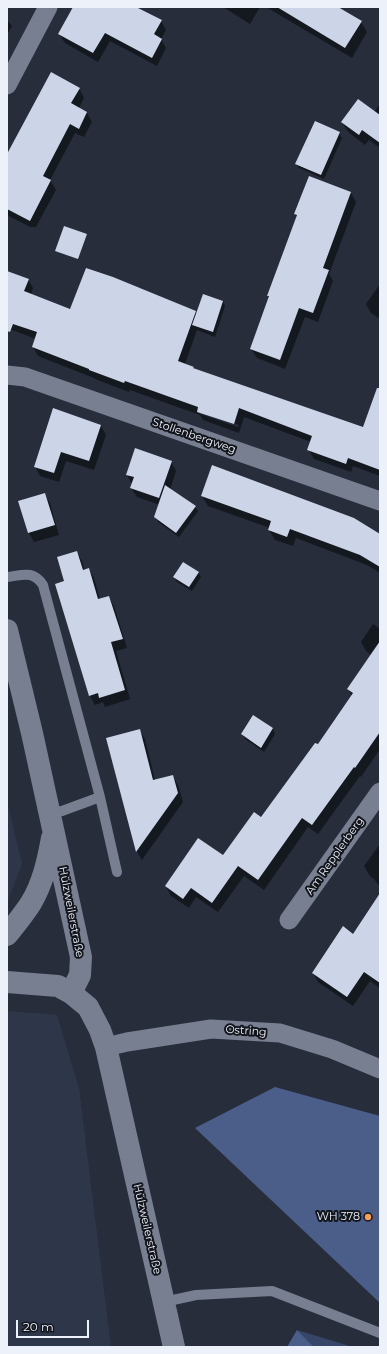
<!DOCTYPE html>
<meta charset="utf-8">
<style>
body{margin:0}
#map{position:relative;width:387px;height:1354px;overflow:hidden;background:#272d3b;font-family:Montserrat,sans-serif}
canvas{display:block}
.frame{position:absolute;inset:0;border:8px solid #ecf1fa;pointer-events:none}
.scale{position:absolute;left:16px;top:1320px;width:73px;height:18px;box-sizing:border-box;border:2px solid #ecf1fa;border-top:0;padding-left:5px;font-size:12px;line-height:14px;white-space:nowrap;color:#ecf1fa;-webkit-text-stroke:3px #13151c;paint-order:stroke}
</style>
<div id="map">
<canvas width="387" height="1354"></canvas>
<div class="frame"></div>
<div class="scale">20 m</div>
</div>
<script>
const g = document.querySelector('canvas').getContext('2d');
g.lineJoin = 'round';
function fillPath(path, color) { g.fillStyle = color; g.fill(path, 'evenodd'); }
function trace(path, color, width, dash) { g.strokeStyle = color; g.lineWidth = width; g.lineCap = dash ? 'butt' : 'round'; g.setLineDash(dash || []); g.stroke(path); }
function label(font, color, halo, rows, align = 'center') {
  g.font = font + ' Montserrat,sans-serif'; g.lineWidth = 4; g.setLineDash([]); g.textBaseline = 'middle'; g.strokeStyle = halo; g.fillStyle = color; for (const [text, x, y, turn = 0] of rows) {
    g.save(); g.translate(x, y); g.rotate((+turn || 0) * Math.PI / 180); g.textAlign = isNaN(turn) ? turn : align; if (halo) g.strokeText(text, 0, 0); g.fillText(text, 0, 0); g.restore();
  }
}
const built = new Path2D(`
 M7,801L22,864L7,903Z
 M7,1011L57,1015L79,1088L111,1347H7Z`);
const green = new Path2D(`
 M297,1330L353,1347H314Z`);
const forest = new Path2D(`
 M275,1087L380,1116V1303L195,1128Z
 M297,1330L314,1347H287Z`);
const shadow = new Path2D(`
 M74,7H135L161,21L166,30L161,39L166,48L157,66L110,41L98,62L65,43L59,34Z
 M223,7H260L250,24Z
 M266,7H336L361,22L367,32L352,58Z
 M7,20L12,26L7,35Z
 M79,88L84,98L79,108L87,113L92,122L84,137L75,133L50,180L56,190L36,227H30L7,215V157Z
 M380,104V148L369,140L365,145L348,132L342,122L374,112Z
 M339,133L342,138L324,179L299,168L296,164Z
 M309,177L351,193L356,202L329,274L333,281L318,322L305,317L285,369L257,358L251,349L270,298L268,296L297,218L295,214Z
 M7,272L28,279L33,288L31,295L71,311L195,312L197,315L223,301L225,306L215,337L197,330L185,364L193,367L194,369L364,429L380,420V476L353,466L351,472L314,459L309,450L311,442L244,417L239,433L203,420L200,415L130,390L129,392L95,379L94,378L38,356L33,347L36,339L7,328ZM200,412L239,425L238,427L200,414Z
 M380,284V319L371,313L366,304Z
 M101,426L106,435L94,470L66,461L59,482L40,476L35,466Z
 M171,461L176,471L170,490L195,507L198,511L179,537L158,522L156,517L160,505L137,497L131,488L132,484L127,475Z
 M44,494L50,503L59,535L34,542L29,533Z
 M202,496L380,535V573L367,565L296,538L293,546L275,540L269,530L270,528L208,506Z
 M77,552L82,561L85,571L89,569L94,578L100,599L109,597L114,606L127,648L116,651L130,699L105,707L103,702L95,705L90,696L57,585L65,582Z
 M198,572L201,577L192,591L177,582L174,577Z
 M373,624L380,629V749L361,777L360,776L318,834L308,827L264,890L244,876L218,912L196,897L189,908L171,896L166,886L223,857L262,819L318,746L352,696L348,689L371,655L366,651L361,642Z
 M253,716L273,729L275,734L264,752L245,739L242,734Z
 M139,730L145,739L155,780L173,776L178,785L183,802L142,860L137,852L108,738Z
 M380,844V887L374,879L370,876L364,866Z
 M380,895V988L370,981L353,1006L318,982L313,973L353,935Z`);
const building = new Path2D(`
 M73,7H136L162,20L154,34L162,39L152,58L105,33L93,53L58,34Z
 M277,7H338L362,21L345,48Z
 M51,72L80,88L71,103L87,112L79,129L70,124L43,176L51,180L30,221L7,209V154Z
 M358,99L380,115V143L362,130L359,135L341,122Z
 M315,121L340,132L321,175L295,164Z
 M309,176L351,192L323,268L329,270L313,313L299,308L280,360L250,349L269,296H267L297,215L294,214Z
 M64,226L87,234L78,259L55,251Z
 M86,268L113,277L196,311L178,361L194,367L193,368L363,427L377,388H380V470L348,458L346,464L307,450L312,436L239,408L234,424L197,412L198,407L125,381L124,383L89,370V369L32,347L37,332L13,324L10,332L7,331V271L29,279L24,291L70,309Z
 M203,294L223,301L213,332L192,325Z
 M53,408L101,425L89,461L61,452L54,473L34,467Z
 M135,448L172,461L159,498L130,488L134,477L126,475Z
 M212,465L354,518L380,534V567L360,555L290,529L287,537L268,530L271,521L201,496Z
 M165,485L196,506L176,533L154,517Z
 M45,493L55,525L28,533L18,501Z
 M77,551L83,570L89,568L98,599L109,596L123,639L111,642L125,690L99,698L98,693L89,696L55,584L64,581L57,557Z
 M183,562L199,572L189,587L173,577Z
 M380,641V732L355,768L354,767L312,825L302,818L258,880L238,866L212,903L191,888L183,899L165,886L198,838L223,855L254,812L261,817L315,743L318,744L353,693L347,689Z
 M253,715L273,728L261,748L241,734Z
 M140,729L153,780L173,775L178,793L136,852L106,738Z
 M380,893V983L364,972L347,997L312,973L343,926L353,934Z`);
const lane = new Path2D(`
 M7,577C23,575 33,570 43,585L100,797L117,872
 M50,813L62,811L100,797
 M164,1302L196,1295L272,1291L380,1333`);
const street = new Path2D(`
 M7,85L48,7
 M7,375L25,377L380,501
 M289,920L380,792
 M106,1047L127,1042L211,1029L280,1033L332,1049L380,1069`);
const secondary = new Path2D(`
 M7,630L32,733L81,957L80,975L71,993
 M7,935C15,925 24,914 31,903C43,883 48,860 52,838
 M7,982L58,986L71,993L88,1007L100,1030L106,1047L174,1347`);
const markers = [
 [368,1217,4,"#fc9d53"]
];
const streetNames = [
 ["Stollenbergweg",194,436,19],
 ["Am Repplerberg",335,856,-55],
 ["Hülzweilerstraße",71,912,79],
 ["Ostring",246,1031,4],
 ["Hülzweilerstraße",147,1229,77]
];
const poiNames = [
 ["WH 378",360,1217]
];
fillPath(built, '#2e374a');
fillPath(green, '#364568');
fillPath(forest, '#4b5d89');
fillPath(shadow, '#0007');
fillPath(building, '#ccd4e7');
trace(lane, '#777f90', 10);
trace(street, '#777f90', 19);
trace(secondary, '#777f90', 22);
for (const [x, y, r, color] of markers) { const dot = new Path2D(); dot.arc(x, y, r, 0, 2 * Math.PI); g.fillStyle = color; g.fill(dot); trace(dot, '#13151c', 1.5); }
label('11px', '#ecf1fa', '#13151c', streetNames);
label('11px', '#ecf1fa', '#13151c', poiNames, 'right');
</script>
